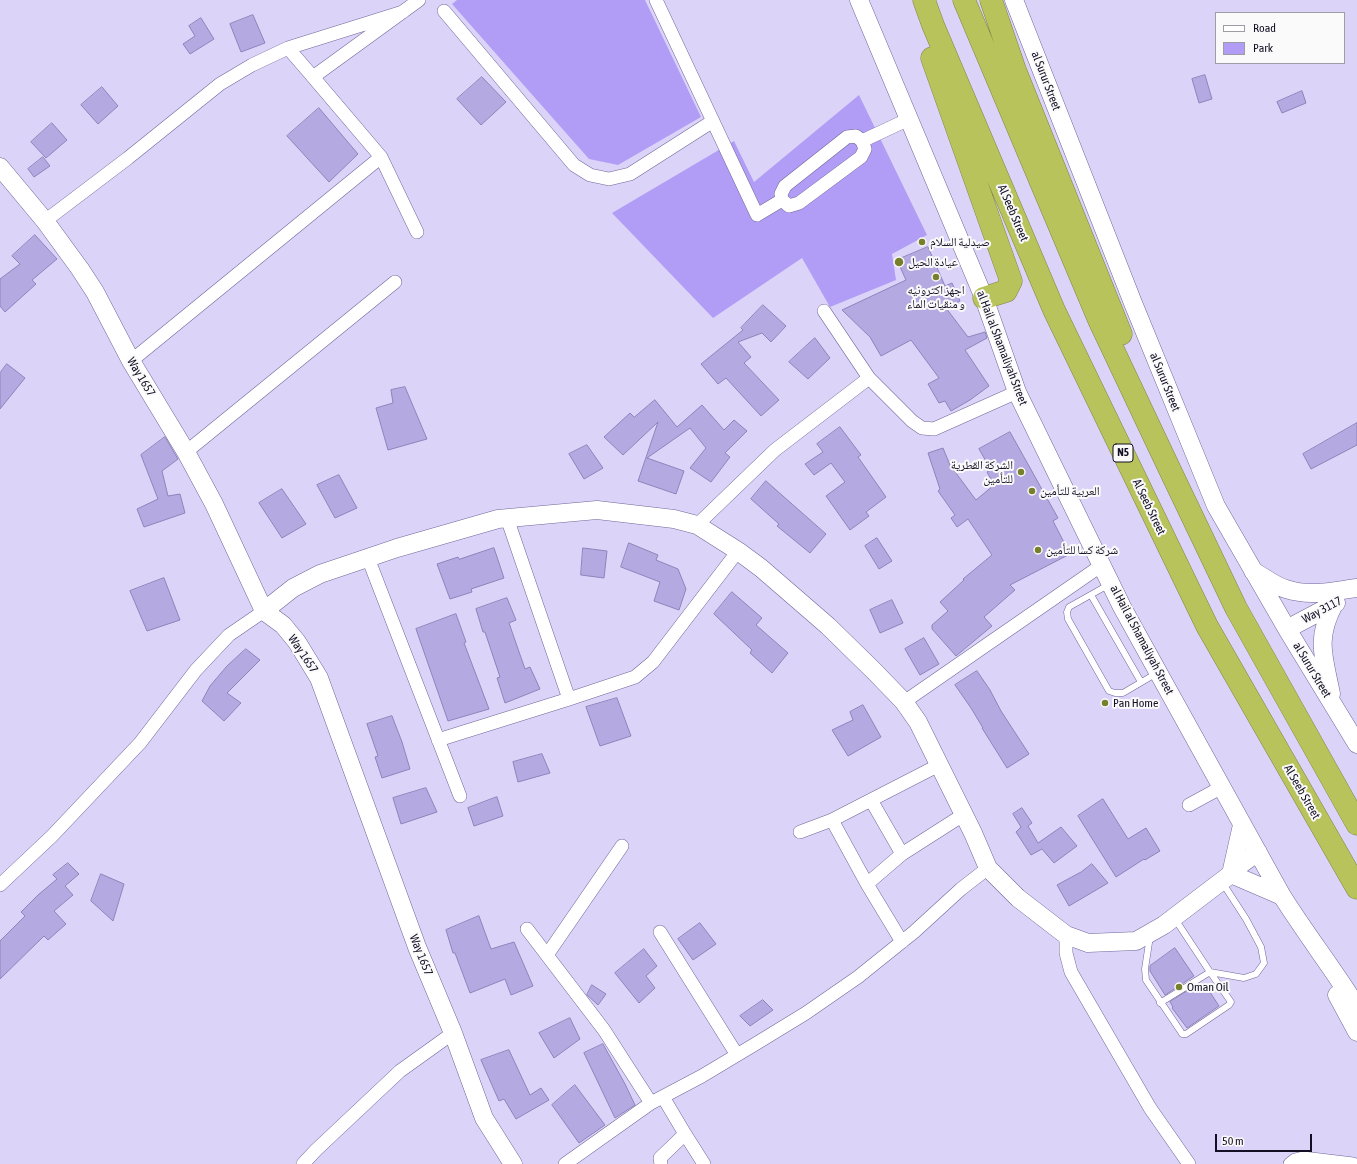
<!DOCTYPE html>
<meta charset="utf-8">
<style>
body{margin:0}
#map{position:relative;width:1357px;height:1164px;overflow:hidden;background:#dbd4f8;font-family:"Asap Condensed",sans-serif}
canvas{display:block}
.legend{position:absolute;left:1215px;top:12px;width:130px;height:52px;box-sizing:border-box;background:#fafafa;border:1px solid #9e9ca4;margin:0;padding:5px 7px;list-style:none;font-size:12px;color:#140f24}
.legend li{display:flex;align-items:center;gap:8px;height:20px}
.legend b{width:20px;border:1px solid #9e9ca4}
.scale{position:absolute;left:1215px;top:1134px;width:97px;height:18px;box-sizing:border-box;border:2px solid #140f24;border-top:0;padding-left:5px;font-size:12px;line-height:14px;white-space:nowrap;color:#140f24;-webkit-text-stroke:3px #fafafa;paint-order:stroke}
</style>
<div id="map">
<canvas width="1357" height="1164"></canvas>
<ul class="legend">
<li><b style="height:5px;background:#fff"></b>Road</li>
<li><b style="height:11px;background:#b19df6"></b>Park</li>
</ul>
<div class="scale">50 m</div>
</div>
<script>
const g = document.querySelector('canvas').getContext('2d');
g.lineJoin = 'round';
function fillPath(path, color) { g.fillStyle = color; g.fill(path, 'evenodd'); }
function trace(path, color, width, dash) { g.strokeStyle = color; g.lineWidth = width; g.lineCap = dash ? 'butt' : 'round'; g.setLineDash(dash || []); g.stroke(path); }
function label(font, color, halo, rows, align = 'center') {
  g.font = font + ' "Asap Condensed","Noto Naskh Arabic",sans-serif'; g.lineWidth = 4; g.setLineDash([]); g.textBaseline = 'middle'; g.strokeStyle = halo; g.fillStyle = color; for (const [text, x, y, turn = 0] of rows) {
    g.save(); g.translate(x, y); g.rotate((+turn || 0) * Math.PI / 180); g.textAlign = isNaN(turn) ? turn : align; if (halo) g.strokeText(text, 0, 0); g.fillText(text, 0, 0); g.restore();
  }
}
const green = new Path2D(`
 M457,0H645L701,117L618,165L589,159L452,4Z
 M859,95L927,235L892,254L896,280L830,307L802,258L713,318L612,213L734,141L754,182Z`);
const building = new Path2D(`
 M253,15L265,43L241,52L230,24Z
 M201,18L214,39L190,54L183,44L195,36L189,26Z
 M1205,75L1212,99L1199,103L1192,79Z
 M482,77L506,102L481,125L457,99Z
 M102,87L118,106L98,124L81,105Z
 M1302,91L1306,103L1282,113L1277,102Z
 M319,108L358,154L329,182L287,136Z
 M52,123L67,140L46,158L31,142Z
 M43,157L50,166L34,177L28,169Z
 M35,235L57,259L32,280L36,284L5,312L0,306V279L20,264L12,256Z
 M928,247L945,286L952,283L960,301L946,308L968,337L985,332L987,338L965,350L989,386L970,400L951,411L945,401L939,403L928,384L939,378L911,340L881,356L870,337L842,310L906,280L897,260Z
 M763,305L786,326L771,342L762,333L738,342L751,357L744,363L779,400L761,416L726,378L718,384L701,364L743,330L741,328Z
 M815,338L830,358L808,379L789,362Z
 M7,364L25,378L0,409V373Z
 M405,387L427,439L388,450L376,408L393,403L391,390Z
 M655,400L677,427L702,405L724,430L734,420L747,431L725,453L730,457L711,482L690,468L706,448L690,428L647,458L684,471L676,494L638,481L658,422L623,455L604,437L630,413L634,417Z
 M1357,423V445L1311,469L1303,454Z
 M840,427L861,455L858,457L886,497L866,512L869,516L850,530L826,496L845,482L831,463L814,475L805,464L823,452L817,444Z
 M1010,432L1058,518L1053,521L1070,554L1010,585L1015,590L984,617L992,626L956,656L932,629V625L948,611L940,602L964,580L963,579L992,555L968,519L957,527L951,518L955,515L938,491L940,489L928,453L943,448L950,465L976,500L994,485L987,472L991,470L979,449Z
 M165,437L178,459L162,471L168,496L180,494L185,513L144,527L137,509L158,499L141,455Z
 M587,445L603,468L584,479L569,454Z
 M339,475L357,508L335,518L317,485Z
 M766,481L826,534L810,553L777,526L779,524L751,499Z
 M282,489L306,524L282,538L259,503Z
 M877,538L892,561L879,569L865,546Z
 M629,543L658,555L656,560L678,569L686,589L679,610L654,601L660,582L621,567Z
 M494,548L504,578L471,589L472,592L450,599L437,564L458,557L459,559Z
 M583,548L607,551L604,578L581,575Z
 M164,578L180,620L147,631L130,591Z
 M732,592L762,618L756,625L788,653L772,673L750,653L752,650L714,614Z
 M507,598L516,620L509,623L525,669L530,667L540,689L505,703L497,678L500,677L485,632H483L476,609Z
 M892,600L903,623L880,633L870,610Z
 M456,614L466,642L464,643L489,709L448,721L416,629Z
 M924,638L939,664L920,675L905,649Z
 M246,649L260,660L227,693L241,703L224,721L202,701L210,686L227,666Z
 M977,671L990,690L1001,711L1029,754L1007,768L982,728H983L971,708L955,685Z
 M617,698L631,736L600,746L586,707Z
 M863,705L881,737L848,756L832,730L853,720L850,712Z
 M392,716L402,742L410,769L382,778L375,757L378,756L367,724Z
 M542,754L550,773L518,782L513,762Z
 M426,788L437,812L401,824L393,798Z
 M497,797L503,816L474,826L468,808Z
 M1103,799L1128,839L1146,828L1160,851L1145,860L1144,859L1116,877L1078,816Z
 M1022,808L1032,823L1028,826L1038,843L1061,827L1077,846L1054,863L1042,849L1031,855L1016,832L1021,827L1013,814Z
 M68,863L79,874L65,886L73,895L54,911L66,924L48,940L44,936L0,979V941L25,916L21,912L38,895L57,879L53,875Z
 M1092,864L1108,883L1069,906L1057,885L1081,872Z
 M101,874L124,884L113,921L91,901Z
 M479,916L491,949L514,942L533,986L511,995L505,979L470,993L455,953H453L446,930Z
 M700,923L716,944L693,960L678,939Z
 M1175,948L1194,976L1165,995L1150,971V966Z
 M644,949L657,966L646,976L655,988L639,1003L615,973Z
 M1199,984L1202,988L1206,986L1219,1006L1187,1028L1172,1008L1173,1007L1170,1002Z
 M592,985L606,994L598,1005L587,995Z
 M763,1000L773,1010L750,1026L740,1016Z
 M570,1018L580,1039L554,1058L539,1033Z
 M603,1044L625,1084L635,1105L615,1118L584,1053Z
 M509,1050L530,1095L541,1088L549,1100L516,1119L504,1099L499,1101L481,1060Z
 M575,1085L605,1125L579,1143L552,1105Z`);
const lane = new Path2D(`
 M1110,584L1069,607L1067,612L1068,619L1109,691L1115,693H1123L1157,673
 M1091,595L1141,682
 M1175,919L1210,972L1244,978L1256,974L1264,963L1261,947L1246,919L1222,882
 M1150,936L1145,969L1146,980L1181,1032L1182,1034H1186L1229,1005L1231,1002L1210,972L1160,1003`);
const street = new Path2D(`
 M656,0L757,215L782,200
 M444,11L574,165L590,175L609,179L630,174L713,121
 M288,48L313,77
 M856,136L862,141L865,149L861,157L799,203L789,206L782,200L781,194L785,186L847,137Z
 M862,141L909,119
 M45,221L128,158L220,84L252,65L288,48L403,12
 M417,232L381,157L313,77L419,0
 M824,311L869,378L912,421L922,428L934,429L1017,392
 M131,361L381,157
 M186,452L395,282
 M507,518L569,699
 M697,525L775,450L869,378
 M368,558L460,796
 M904,702L1102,565
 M438,740L569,699L635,677L653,662L738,551
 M871,800L902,854
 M1189,805L1222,787
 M832,820L867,884L902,942
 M800,832L832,820L939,765
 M867,884L902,854L963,815
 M0,885L52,836L140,743L196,670L229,635L264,611
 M527,929L604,1030L651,1103
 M660,932L737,1055
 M1066,935V953L1071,972L1150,1108L1189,1164
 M547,955L622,846
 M663,1097L685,1134L704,1164
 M303,1164L316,1150L400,1071L453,1033
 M565,1164L651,1103L702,1076L757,1043L806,1013L858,977L914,932L961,889L988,868
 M661,1164L660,1158L685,1134
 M1290,1164L1295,1160L1303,1158L1353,1164`);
const secondary = new Path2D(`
 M859,0L984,298L1017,392L1122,607L1282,896C1306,934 1333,969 1357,1007
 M1014,0L1133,303L1216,506L1287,629L1357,744
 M0,167L45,221L80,269L95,292L131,361L186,452L214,504L264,611L283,625L297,642L319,678L417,947L453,1033L484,1118L513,1164
 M1253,571C1264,577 1275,586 1286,589C1310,597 1333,591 1357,588
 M264,611L293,588L320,574L397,548L498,519L597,510L674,519L697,525L738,551L761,568L828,626L874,671L904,702L918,722L973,833L988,868L1018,898L1066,935L1088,943L1136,941L1164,925L1231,874L1240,865L1258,852
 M1287,629L1336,603
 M1331,694C1324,657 1315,640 1334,604
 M1231,874L1282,896
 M1231,874L1242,825
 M1337,995L1357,1032`);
const highway = new Path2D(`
 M924,0L933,25L1054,310L1207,626L1357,888
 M964,0L1099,320L1170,470L1236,608L1357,824
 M991,0L1015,70L1121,334
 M932,58L1011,281L1006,291L984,298`);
const markers = [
 [922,242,4,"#787f2a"],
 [899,262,5,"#787f2a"],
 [936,277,4,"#787f2a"],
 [1021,472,4,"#787f2a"],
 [1032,491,4,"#787f2a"],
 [1038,550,4,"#787f2a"],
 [1105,703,4,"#787f2a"],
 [1179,987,4,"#787f2a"]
];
const shields = [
 [1123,453,20]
];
const shieldNames = [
 ["N5",1123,453]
];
const streetNames = [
 ["al Surur Street",1046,81,69],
 ["Al Seeb Street",1013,213,67],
 ["al Hail al Shamaliyah Street",1002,348,69],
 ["Way 1657",141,377,59],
 ["al Surur Street",1165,382,68],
 ["Al Seeb Street",1149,507,64],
 ["Way 3117",1322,610,-28],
 ["al Hail al Shamaliyah Street",1142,640,62],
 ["Way 1657",303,654,56],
 ["al Surur Street",1312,670,59],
 ["Al Seeb Street",1302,792,60],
 ["Way 1657",421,955,68]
];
const poiNames = [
 ["صيدلية السلام",930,242],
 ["عيادة الحيل",908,262],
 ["اجهز اكترونيه",936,290,"center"],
 ["و منقيات الماء",936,304,"center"],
 ["الشركة القطرية",1013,465,"right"],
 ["للتأمين",1013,479,"right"],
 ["العربية للتأمين",1040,491],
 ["شركة كسا للتأمين",1046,550],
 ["Pan Home",1113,703],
 ["Oman Oil",1187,987]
];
fillPath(green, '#b19df6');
fillPath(building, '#b5a9e2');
trace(building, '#8f83ba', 1);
trace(lane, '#71669a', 7);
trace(street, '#71669a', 14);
trace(secondary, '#71669a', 19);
trace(highway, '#7f8448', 23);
trace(lane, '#fff', 6);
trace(street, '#fff', 13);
trace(secondary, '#fff', 18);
trace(highway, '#b9c35b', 22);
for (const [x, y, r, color] of markers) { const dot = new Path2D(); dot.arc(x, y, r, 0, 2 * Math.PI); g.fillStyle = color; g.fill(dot); trace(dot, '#fafafa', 1.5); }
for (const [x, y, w] of shields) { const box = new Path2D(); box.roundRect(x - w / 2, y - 9, w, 18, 3); g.fillStyle = '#fafafa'; g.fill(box); trace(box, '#140f24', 1); }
label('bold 11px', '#140f24', null, shieldNames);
label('12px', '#140f24', '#fafafa', streetNames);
label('12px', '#140f24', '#fafafa', poiNames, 'left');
</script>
